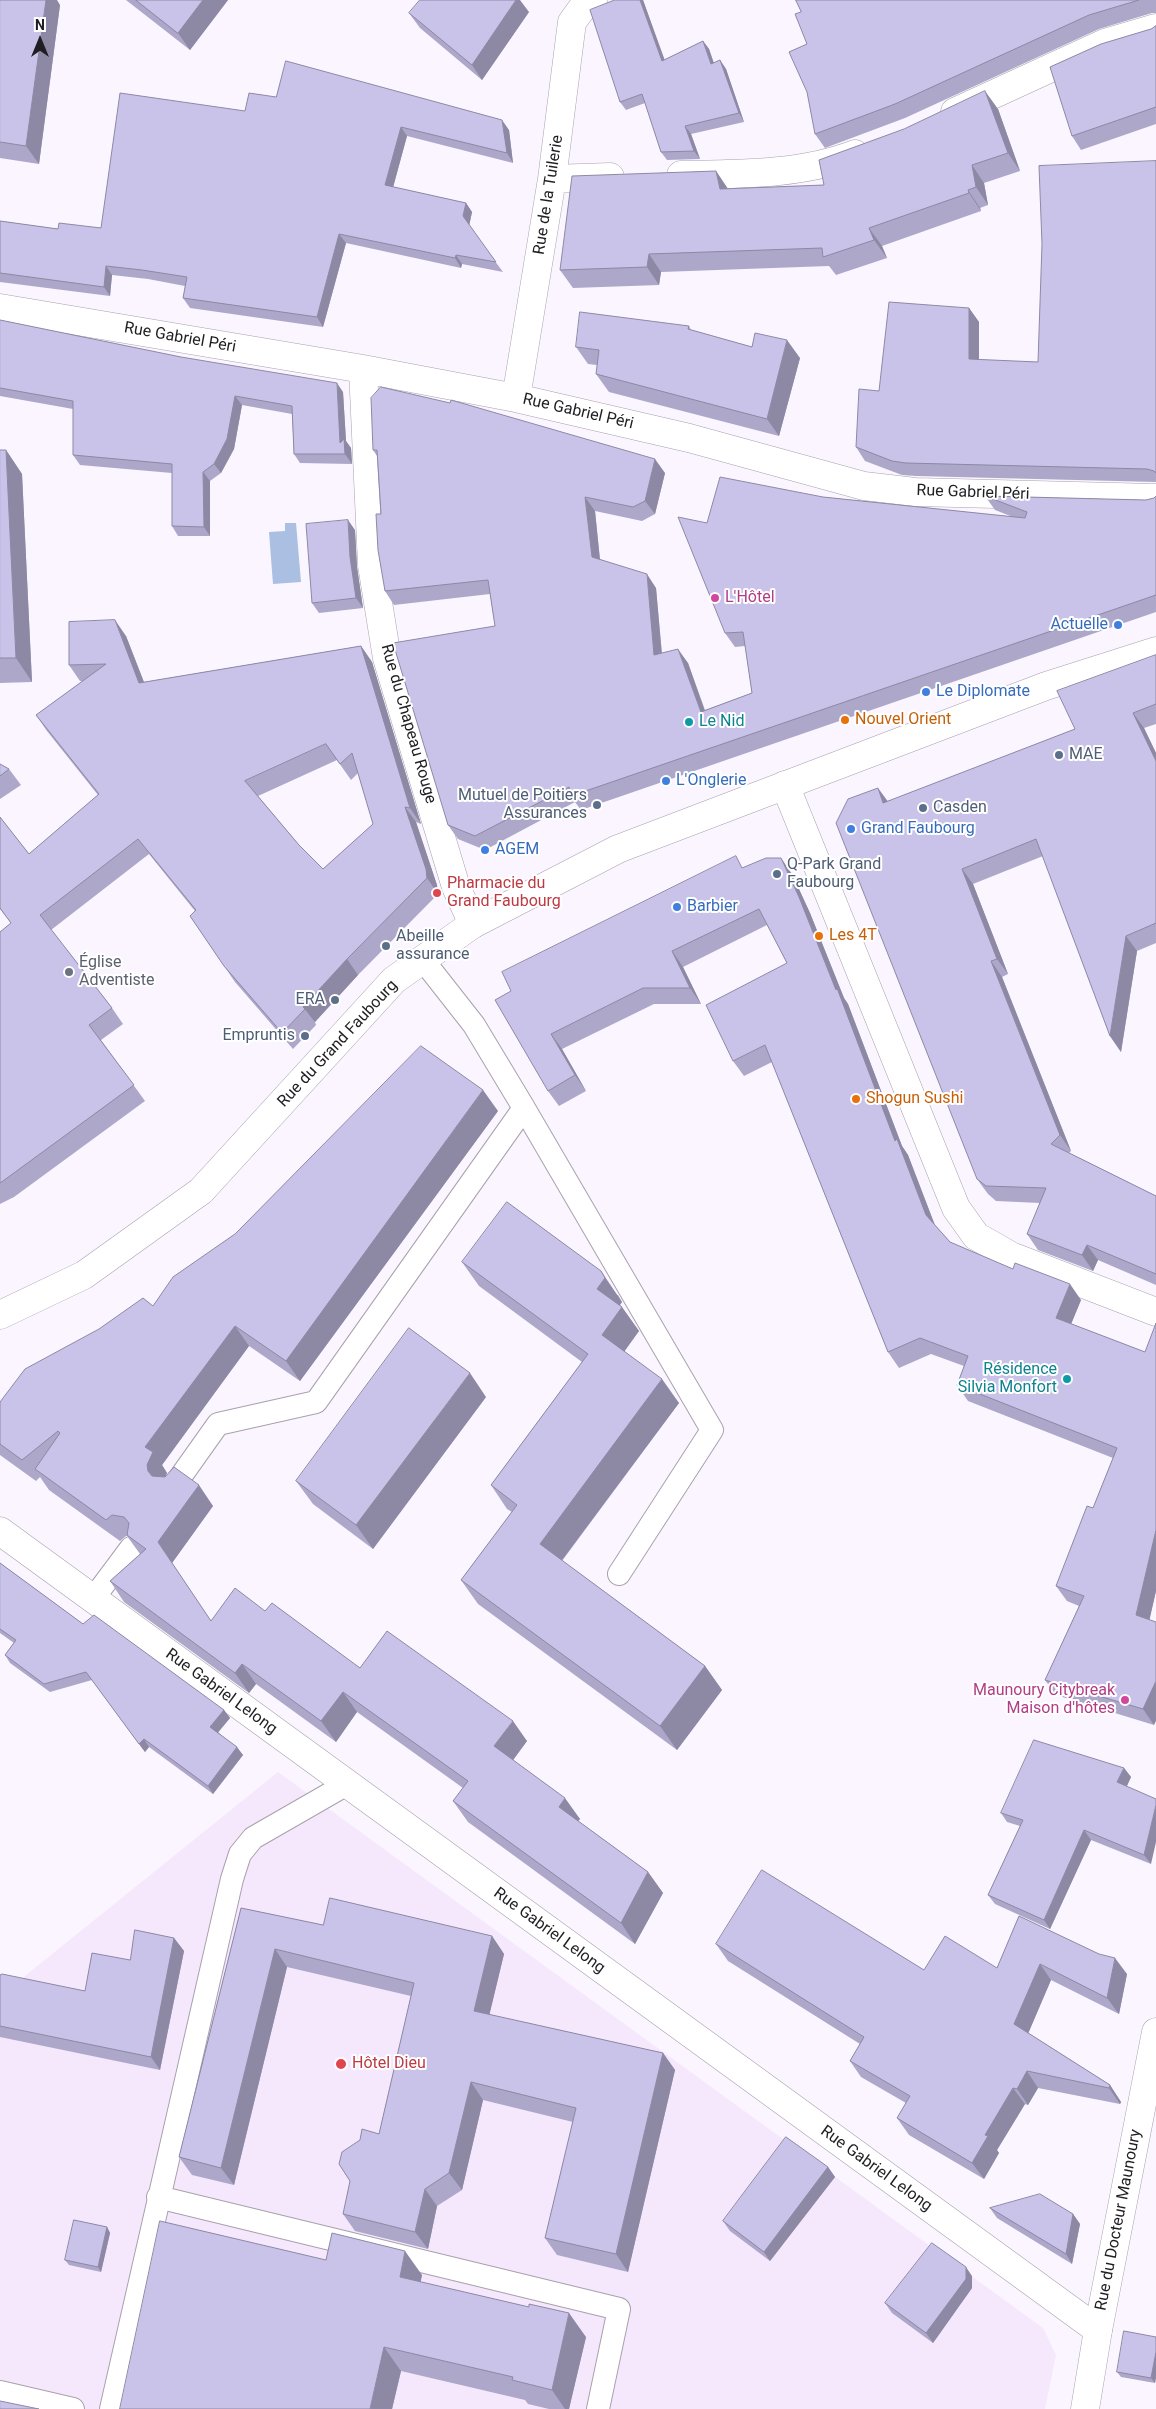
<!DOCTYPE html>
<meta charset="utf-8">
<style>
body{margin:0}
#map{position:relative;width:1156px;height:2409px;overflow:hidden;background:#fbf5ff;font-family:Roboto,sans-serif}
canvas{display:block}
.north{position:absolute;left:15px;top:15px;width:50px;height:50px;-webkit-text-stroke:4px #fff;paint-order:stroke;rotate:0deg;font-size:14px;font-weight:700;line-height:20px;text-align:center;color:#211e22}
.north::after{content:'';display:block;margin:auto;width:18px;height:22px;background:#211e22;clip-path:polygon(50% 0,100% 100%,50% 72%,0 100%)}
</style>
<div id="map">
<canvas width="1156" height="2409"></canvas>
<div class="north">N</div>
</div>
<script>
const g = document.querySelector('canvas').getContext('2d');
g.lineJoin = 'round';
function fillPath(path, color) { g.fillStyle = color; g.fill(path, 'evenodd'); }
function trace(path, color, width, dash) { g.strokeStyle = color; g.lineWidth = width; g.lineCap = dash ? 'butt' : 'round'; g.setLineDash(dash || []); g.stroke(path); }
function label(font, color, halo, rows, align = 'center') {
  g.font = font + ' Roboto,sans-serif'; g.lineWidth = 4; g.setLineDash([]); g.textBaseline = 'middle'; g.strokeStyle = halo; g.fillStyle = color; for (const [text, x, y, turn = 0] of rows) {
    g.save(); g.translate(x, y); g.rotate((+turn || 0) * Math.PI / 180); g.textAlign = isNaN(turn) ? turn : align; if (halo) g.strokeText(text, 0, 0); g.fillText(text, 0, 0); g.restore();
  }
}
const medical = new Path2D(`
 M278,1772L1043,2328L1056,2355L1045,2409H0V1996Z`);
const water = new Path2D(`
 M285,523H296L301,582L273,584L269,532L285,531Z`);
const service = new Path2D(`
 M524,1108L712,1430L619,1574
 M174,1486L218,1424L316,1402L524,1108L474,1025L423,960
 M93,1599L131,1548
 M158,2197L619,2309L598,2409
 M0,2392L73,2409
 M111,2409L232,1879L240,1854L253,1838L347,1784`);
const minor = new Path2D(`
 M955,112L1105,43L1156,28
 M681,175C738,174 801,175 855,154
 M552,179L610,177
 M0,308L363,369L516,398L689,438L864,486L915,492L1156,498
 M363,369L372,565L387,658L456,887L473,924
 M516,398L552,179L572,22L586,3L593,0
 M785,785L956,1208L976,1236L1011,1256L1156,1312
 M0,1531L1098,2330`);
const secondary = new Path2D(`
 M0,1315L84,1275L201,1191L394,980L473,924L618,849L1046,686L1156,651
 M1085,2409L1098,2330L1156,2032`);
const wall = new Path2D(`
 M0,0L60,5L39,164L0,158Z
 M126,0H228L190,50Z
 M615,0H643L664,60L703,41L709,49L714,63L720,60L726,69L744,122L691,134L700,159L667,160L661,152L645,103L626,110L620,102Z
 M796,0H1156V13H1152L1099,29L905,118L825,148L815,134L807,44L801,12Z
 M529,12L482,80L420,28L409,13Z
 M1156,26V124L1081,150L1072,136L1151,29Z
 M998,109L1020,171L984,183L988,205L980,208L981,211L882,246L887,258L836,275L829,266L661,272L659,285L573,288L560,270L716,171L728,189L824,185Z
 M245,111L509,130L513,163L407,136L393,187L466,203L472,212L469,226L503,272L462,264L461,268L346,243L323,327L190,308L183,298L185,286L148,279L112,275L110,296L0,282V221L58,229L101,228Z
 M1156,161V482L916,476L902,475L865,461L856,447L879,391L969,308L979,322V360L1038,362Z
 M0,320L343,392L346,441L351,448L352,464L300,463L294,454L292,414L242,405L234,449L221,473L210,481V536H178L172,526V473L80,465L73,455V409L0,396Z
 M689,326L691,330L752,347L800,358L779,436L609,392L596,374L597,365L588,364L576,347Z
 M0,450H6L22,474L32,682L0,683Z
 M373,450L665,473L655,514L642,521L595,511L600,559L656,588L662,653L688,663L705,710L752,693L745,646L735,647L725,633L707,523L823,497L1013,517L995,510L985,496L1146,500L1154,498L1156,496V612L581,810L575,802L485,850L458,839L448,825L495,626L490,594L394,605L385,591L377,456Z
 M355,530L357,567L363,608L319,613L312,603Z
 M126,636L144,682L361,646L372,662L421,824L416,822L437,885L438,894L358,975L315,1022L316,1025L293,1049L235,982L190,916L195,911L149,854L51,930L112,1008L123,1024L101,1040L145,1101L14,1197L0,1204V932L11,923L0,909V817L29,854L98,795L47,731L36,715L83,681H80L69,665ZM337,760L351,780L358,773L373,824L323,869L299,845L258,796Z
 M1156,655V724L1144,728L1156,753V943L1137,951L1121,1052L1110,1036L1043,856L973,884L1008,974L1002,977L1071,1151L1069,1153L1156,1196V1285L1098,1260L1093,1271L1038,1250L1027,1234L1040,1203L996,1201L988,1194L977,1179L888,802L1075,729Z
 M0,764L9,769L21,785L0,799Z
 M744,867L792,874L810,913L844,998L848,1004L902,1146L908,1155L935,1225L950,1242L1081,1300L1071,1324L1145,1352L1156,1591L1149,1620L1154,1725L1056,1695L1045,1680L1079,1606L1067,1601L1056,1586L1093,1508L1113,1458L968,1401L957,1385L964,1366L931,1354L899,1368L888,1352L772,1062L744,1076L733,1061L787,963L767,925L683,967L701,1004H654L562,1049L586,1091L559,1106L548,1091L511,991Z
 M498,1111L300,1381L249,1346L162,1465L167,1473L165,1477L213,1506L172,1563L211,1621L265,1611L360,1668L527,1741L513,1760L580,1819L578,1821L648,1872L663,1893L635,1944L468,1822L453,1801L463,1788L357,1712L336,1742L256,1684L249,1693L124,1602L110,1581L140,1554L127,1536H126L120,1541L49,1490L40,1477L36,1481L0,1455V1402L153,1306Z
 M462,1262L618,1295L622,1302L620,1305L639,1331L624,1351L679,1403L562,1561L705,1666L722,1690L677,1750L478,1604L461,1580L512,1512L507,1509L491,1485L582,1362L479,1286Z
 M486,1397L373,1549L313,1504L296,1481Z
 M0,1563L83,1624L224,1710L230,1718L218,1732L243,1755L213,1794L149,1747L145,1752L92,1680L50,1692L10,1663L5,1655L14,1643L0,1633Z
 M1124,1768L1131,1777L1127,1786L1151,1864L1091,1840L1050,1929L995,1904L988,1895L1020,1826L1007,1822L1001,1813Z
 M241,1908L323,1925L492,1936L504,1954L489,2015L663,2053L675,2070L628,2272L557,2255L545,2238L573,2122L483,2100L462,2190L437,2206L428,2249L355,2231L343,2214L379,2134L411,1996L287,1967L234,2185L192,2175L179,2157Z
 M1019,1916L1127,1974L1119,2014L1051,1980L1028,2033L1110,2085L1121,2102L1120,2104L1038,2088L1028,2105L1025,2104L997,2150L999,2153L984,2179L909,2135L897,2118L906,2103L861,2077L850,2061L860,2044L728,1961L716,1944L924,1970L997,1968Z
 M174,1938L184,1951L160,2070L0,2037V1975L85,1991L130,1960Z
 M828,2167L835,2177L770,2261L730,2231L723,2221Z
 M990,2208L1073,2214L1080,2224L1072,2264L997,2218Z
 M107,2227L110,2233L101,2272L69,2265L65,2260Z
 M326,2260L422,2275L420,2282L586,2337L569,2409H549L528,2404L525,2400L401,2371L392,2409Z
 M972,2276V2288L933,2343L892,2313L885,2303Z
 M1156,2337V2377L1155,2383L1121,2377L1117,2372Z`);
const shadedWall = new Path2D(`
 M46,0H57L60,5L39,164L26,146Z
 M203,0H228L190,50L178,33Z
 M516,0H520L529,12L482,80L472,65Z
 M640,0H643L668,69L662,61Z
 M703,41L709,49L717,73L711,64Z
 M720,60L726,69L744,122L739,113Z
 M985,91L998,109L1020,171L1008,153Z
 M502,120L509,130L513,163L507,153Z
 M685,126L691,134L700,159L694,151Z
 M401,127L407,136L391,195L385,185Z
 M972,165L984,183L988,205L976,187Z
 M716,171L728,189H720Z
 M968,190L980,208L981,211L969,193Z
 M466,203L472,212L469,226L463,216Z
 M869,228L882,246L887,258L874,240Z
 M339,234L346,243L323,327L317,317Z
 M649,254L661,272L659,285L647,267Z
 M456,255L462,264L461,268L455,258Z
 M106,266L112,275L110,296L104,287Z
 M969,308L979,322V373L969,359Z
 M787,340L800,358L779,436L767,419Z
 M337,383L343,392L346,441L351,448L352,464L345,454L340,443Z
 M235,396L242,405L234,449L221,473L214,464Z
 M6,450L22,474L32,682L16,658Z
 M655,459L665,473L655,514L645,501Z
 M203,472L210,481V536L204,527Z
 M585,497L595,511L601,571L592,557Z
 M348,520L355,530L357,567L363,608L356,598L350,557Z
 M647,574L656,588L663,669L654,655Z
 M115,620L126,636L150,698L139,683Z
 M361,646L372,662L421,824L410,808Z
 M678,649L688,663L710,726L701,712Z
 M1133,713L1144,728L1156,753V761Z
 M878,788L889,803H883Z
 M405,807L416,822L437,885L438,894L427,878Z
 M781,858L792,874L810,913L844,998L848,1004L902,1146L908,1155L937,1231L926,1215L895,1141L836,990Z
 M962,869L973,884L1008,974L997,959Z
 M1126,936L1137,951L1121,1052L1110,1036Z
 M672,951L683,967L701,1004L690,988Z
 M347,959L358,975L315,1022L303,1007Z
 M991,961L1002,977L1071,1151L1060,1135Z
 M551,1034L562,1049L586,1091L575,1075Z
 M483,1090L498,1111L300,1381L286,1361Z
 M1087,1245L1098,1260L1093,1271L1082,1255Z
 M601,1271L622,1302L614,1313L597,1289Z
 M1070,1284L1081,1300L1067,1334L1056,1318Z
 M622,1307L639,1331L619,1359L602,1335Z
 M235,1326L249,1346L162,1465L167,1473L161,1485L148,1471L147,1465L145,1447Z
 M470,1373L486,1397L373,1549L356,1525Z
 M662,1379L679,1403L556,1568L540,1544Z
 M199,1485L213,1506L172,1563L158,1542Z
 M1156,1530V1591L1147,1631L1136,1615Z
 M242,1664L256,1684L249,1693L235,1673Z
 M705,1666L722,1690L677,1750L660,1726Z
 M1156,1681V1721L1154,1725L1143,1709Z
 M343,1692L357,1712L336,1742L321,1721Z
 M224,1710L230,1718L216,1735L210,1727Z
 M513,1721L527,1741L508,1767L494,1746Z
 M144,1739L149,1747L145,1752L139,1744Z
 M237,1747L243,1755L213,1794L208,1786Z
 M1124,1768L1131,1777L1124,1792L1117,1782Z
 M565,1798L580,1819L573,1827L559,1807Z
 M1156,1805V1842L1151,1864L1144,1855Z
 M1084,1830L1091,1840L1050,1929L1044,1920Z
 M648,1872L663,1893L635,1944L621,1923Z
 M492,1936L504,1954L486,2029L474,2011Z
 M174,1938L184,1951L160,2070L151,2057Z
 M275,1949L287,1967L234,2185L221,2168Z
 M1115,1958L1127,1974L1119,2014L1107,1998Z
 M1040,1964L1051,1980L1025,2041L1014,2024Z
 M663,2053L675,2070L628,2272L616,2254Z
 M1027,2071L1038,2088L1028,2105L1017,2089Z
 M471,2082L483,2100L462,2190L449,2173Z
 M1110,2085L1121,2102L1120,2104L1109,2088Z
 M1013,2088L1025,2104L997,2150L999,2153L984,2179L972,2163L985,2135Z
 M828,2167L835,2177L770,2261L764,2252Z
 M425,2189L437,2206L428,2249L415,2232Z
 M1073,2214L1080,2224L1072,2264L1066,2254Z
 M107,2227L110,2233L101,2272L98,2267Z
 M405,2251L422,2275L417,2301L400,2277Z
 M966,2267L972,2276V2288L933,2343L926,2333Z
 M569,2313L586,2337L569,2409H565L552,2390Z
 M384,2347L401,2371L392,2409H370Z
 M1156,2352V2377L1155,2383L1151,2378Z`);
const building = new Path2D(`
 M0,0H46L26,146L0,142Z
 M136,0H203L178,33Z
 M420,0H516L472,65L409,13Z
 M615,0H640L662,61L703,41L711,64L720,60L739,113L685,126L694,151L661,152L642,94L620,102L590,10Z
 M796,0H1139L1089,15L895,104L815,134L807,92L789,52L807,44L795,14L801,12Z
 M1156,26V107L1072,136L1050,67L1101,44L1151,29Z
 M286,61L502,120L507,153L401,127L385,185L466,203L463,216L496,262L456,255L455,258L339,234L317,317L183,298L187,277L142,270L106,266L104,287L0,273V221L58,229L59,223L101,228L120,93L245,111L249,93L276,97Z
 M985,91L1008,153L972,165L976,187L968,190L969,193L869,228L874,240L823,257L822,248L649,254L647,267L560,270L572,176L716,171L720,189L824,185L819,160L904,129Z
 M1156,161V473L1154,471L1147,469L906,463L892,461L856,447L859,389L879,391L889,302L969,308V359L1038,362L1042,244L1039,166Z
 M580,312L689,326L688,329L752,347L755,333L787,340L767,419L596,374L599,350L576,347Z
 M0,320L181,357L337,383L340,443L344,439L345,454H294L292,406L235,396L227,439L214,464L203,472L204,527L172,526V464L73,455V401L0,388Z
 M381,387L450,403L451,400L655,459L645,501L633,507L585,497L592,557L647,574L654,655L678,649L701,712L752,693L743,632L725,633L678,517L707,523L720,477L823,497L1025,518L1027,512L985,496L1146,500L1154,498L1156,496V595L571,796L569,787L475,836L448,825L393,643L495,626L488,580L385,591L378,550L376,514H381L377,450H373L371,398Z
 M0,450H6L16,658H0Z
 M348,520L350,557L356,598L312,603L306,524Z
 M115,620L139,683L361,646L410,808L405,807L426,869L427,878L347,959L303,1007L305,1009L282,1033L224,966L190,916L196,910L138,839L40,915L112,1008L89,1025L134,1085L3,1181L0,1183V932L11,923L0,908V817L29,854L99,794L36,715L106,664L69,665V622ZM326,744L340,764L352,753L373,824L323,869L299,845L245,781Z
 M1156,655V704L1133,713L1156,761V923L1126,936L1110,1036L1036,839L962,869L997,959L991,961L1060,1135L1051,1144L1156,1196V1274L1087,1245L1082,1255L1027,1234L1046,1188L986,1186L977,1179L836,823L848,799L878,788L883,803L1075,729L1057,691Z
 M0,764L9,769L0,776Z
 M736,856L742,868L766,858H781L799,897L836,990L837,988L895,1141L897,1139L926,1215L950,1242L1013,1269L1015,1263L1070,1284L1056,1318L1145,1352L1156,1323V1530L1136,1615L1156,1622V1681L1143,1709L1045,1680L1084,1596L1056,1586L1087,1506L1093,1508L1117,1448L957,1385L968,1356L920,1338L888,1352L765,1045L733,1061L706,1005L787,963L759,909L672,951L690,988H643L551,1034L575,1075L548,1091L495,1000L511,991L502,972Z
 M421,1046L483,1090L286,1361L235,1326L145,1447L153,1452L147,1465L148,1471L152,1476L165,1477L174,1467L199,1485L158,1542L211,1621L235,1588L265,1611L272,1603L360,1668L387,1631L513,1721L494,1746L565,1798L559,1807L648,1872L621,1923L453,1801L468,1781L343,1692L321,1721L242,1664L235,1673L110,1581L146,1549L127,1535L129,1523L124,1517L112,1515L106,1520L35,1469L60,1433L58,1431L22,1460L0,1444V1402L25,1369L99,1329L143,1298L153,1306L173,1277L235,1234Z
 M507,1202L601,1271L605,1278L597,1289L622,1307L602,1335L662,1379L540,1544L705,1666L660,1726L461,1580L517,1505L491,1485L588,1354L462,1262Z
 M409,1328L470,1373L356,1525L296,1481Z
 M0,1563L83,1624L94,1615L224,1710L210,1727L237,1747L208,1786L144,1739L139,1744L86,1672L44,1684L5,1655L16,1640L0,1629Z
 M1034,1740L1124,1768L1117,1782L1156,1799V1805L1144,1855L1084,1830L1044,1920L988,1895L1023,1820L1001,1813Z
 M762,1870L924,1970L945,1936L997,1968L1019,1916L1099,1954L1115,1958L1107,1998L1040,1964L1014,2024L1110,2085L1109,2088L1027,2071L1017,2089L1013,2088L985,2135L988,2136L972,2163L897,2118L910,2096L850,2061L864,2037L716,1944Z
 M330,1898L492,1936L474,2011L663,2053L616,2254L545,2238L576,2108L471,2082L449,2173L425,2189L415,2232L343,2214L350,2181L339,2164L342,2152L360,2140L362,2129L379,2134L414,1983L275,1949L221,2168L179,2157L241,1908L323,1925Z
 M135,1930L174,1938L151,2057L0,2026V1975L2,1974L85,1991L92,1953L130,1960Z
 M786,2137L828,2167L764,2252L723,2221Z
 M1040,2194L1073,2214L1066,2254L990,2208Z
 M74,2220L107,2227L98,2267L65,2260Z
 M160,2221L326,2260L332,2233L405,2251L400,2277L529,2307V2304L569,2313L552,2390L512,2380L513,2377L384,2347L370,2409H120Z
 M932,2243L966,2267V2279L926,2333L885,2303Z
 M1124,2331L1156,2337V2352L1151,2378L1117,2372Z
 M0,2401L39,2409H0Z`);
const markers = [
 [715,598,5,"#d1479c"],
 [1118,625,5,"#3f7fe0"],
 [926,692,5,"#3f7fe0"],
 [845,720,5,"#e8710a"],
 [689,722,5,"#0f9aa8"],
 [1059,755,5,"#5c6f8a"],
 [666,781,5,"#3f7fe0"],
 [597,805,5,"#5c6f8a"],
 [923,808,5,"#5c6f8a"],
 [851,829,5,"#3f7fe0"],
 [485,850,5,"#3f7fe0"],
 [777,874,5,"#5c6f8a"],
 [437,893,5,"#e0444e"],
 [677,907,5,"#3f7fe0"],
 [819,936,5,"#e8710a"],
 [386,946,5,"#5c6f8a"],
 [69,972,5,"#6b7280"],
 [335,1000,5,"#5c6f8a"],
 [305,1036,5,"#5c6f8a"],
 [856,1099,5,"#e8710a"],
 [1067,1379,5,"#0f9aa8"],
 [1125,1700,5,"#d1479c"],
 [341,2064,6,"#e0444e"]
];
const streetNames = [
 ["Rue de la Tuilerie",549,195,-81],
 ["Rue Gabriel Péri",180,338,10],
 ["Rue Gabriel Péri",578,412,13],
 ["Rue Gabriel Péri",973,493,2],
 ["Rue du Chapeau Rouge",408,724,74],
 ["Rue du Grand Faubourg",338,1044,-47],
 ["Rue Gabriel Lelong",221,1692,36],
 ["Rue Gabriel Lelong",549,1931,36],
 ["Rue Gabriel Lelong",876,2169,36],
 ["Rue du Docteur Maunoury",1119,2220,-79]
];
const hotelNames = [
 ["L'Hôtel",725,598],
 ["Maunoury Citybreak",1115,1691,"right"],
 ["Maison d'hôtes",1115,1709,"right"]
];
const shopNames = [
 ["Actuelle",1108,625,"right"],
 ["Le Diplomate",936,692],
 ["L'Onglerie",676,781],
 ["Grand Faubourg",861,829],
 ["AGEM",495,850],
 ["Barbier",687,907]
];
const foodNames = [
 ["Nouvel Orient",855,720],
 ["Les 4T",829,936],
 ["Shogun Sushi",866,1099]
];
const cultureNames = [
 ["Le Nid",699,722],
 ["Résidence",1057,1370,"right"],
 ["Silvia Monfort",1057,1388,"right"]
];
const serviceNames = [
 ["MAE",1069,755],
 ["Mutuel de Poitiers",587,796,"right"],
 ["Assurances",587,814,"right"],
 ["Casden",933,808],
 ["Q-Park Grand",787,865],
 ["Faubourg",787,883],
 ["Abeille",396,937],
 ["assurance",396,955],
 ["ERA",325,1000,"right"],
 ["Empruntis",295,1036,"right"]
];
const healthNames = [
 ["Pharmacie du",447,884],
 ["Grand Faubourg",447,902],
 ["Hôtel Dieu",352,2064]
];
const worshipNames = [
 ["Église",79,963],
 ["Adventiste",79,981]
];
fillPath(medical, '#f5e8fc');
fillPath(water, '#aabfe2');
trace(service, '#a9a1ad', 24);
trace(minor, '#a9a1ad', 29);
trace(secondary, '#a9a1ad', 29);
trace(service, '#fff', 22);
trace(minor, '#fff', 28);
trace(secondary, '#fff', 28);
fillPath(wall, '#ada8c9');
fillPath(shadedWall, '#8d88a4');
fillPath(building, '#c9c3ea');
trace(building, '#8d88a4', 1);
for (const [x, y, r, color] of markers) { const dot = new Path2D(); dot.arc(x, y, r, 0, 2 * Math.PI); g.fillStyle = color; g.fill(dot); trace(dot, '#fff', 2); }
label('16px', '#211e22', '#fff', streetNames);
label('16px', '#b23c85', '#fff', hotelNames, 'left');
label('16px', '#366cbe', '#fff', shopNames, 'left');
label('16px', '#c56008', '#fff', foodNames, 'left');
label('16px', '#0d838f', '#fff', cultureNames, 'left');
label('16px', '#4e5e75', '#fff', serviceNames, 'left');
label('16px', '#be3a42', '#fff', healthNames, 'left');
label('16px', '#5b616d', '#fff', worshipNames, 'left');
</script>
